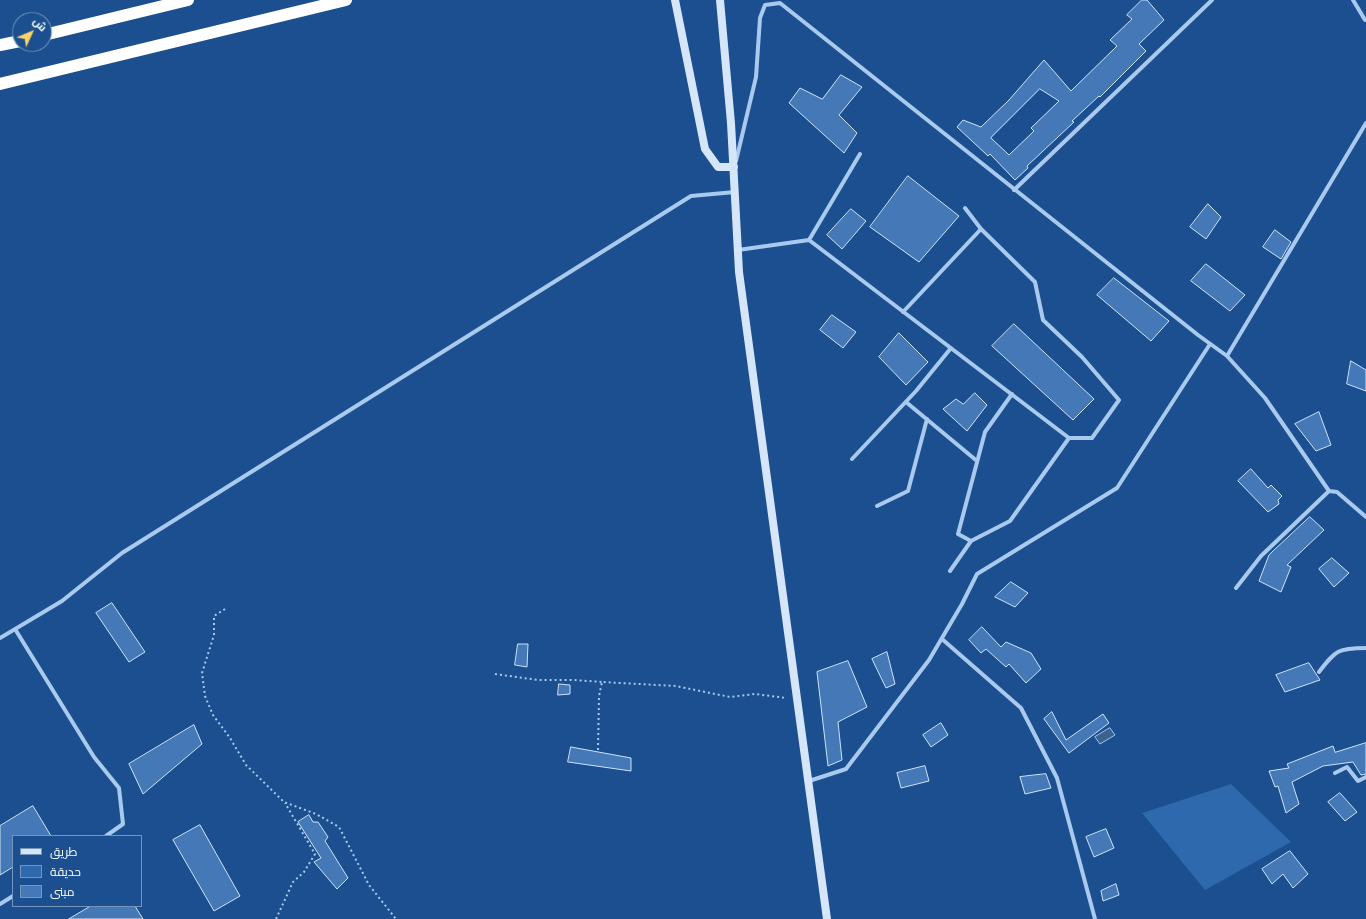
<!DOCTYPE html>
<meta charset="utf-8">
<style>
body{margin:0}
#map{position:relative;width:1366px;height:919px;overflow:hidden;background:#1b4f8f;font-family:Quicksand,Cairo,sans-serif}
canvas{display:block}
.legend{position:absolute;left:12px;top:835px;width:130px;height:72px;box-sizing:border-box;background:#1b4f8f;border:1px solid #7695bc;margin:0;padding:5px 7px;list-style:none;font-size:12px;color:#fff}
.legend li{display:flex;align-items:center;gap:8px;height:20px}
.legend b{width:20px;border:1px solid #7695bc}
.north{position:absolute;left:12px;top:12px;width:40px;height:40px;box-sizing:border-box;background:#1b4f8f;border:1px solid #7695bc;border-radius:50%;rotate:46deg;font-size:11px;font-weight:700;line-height:16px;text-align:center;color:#fff}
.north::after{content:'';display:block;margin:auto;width:14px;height:18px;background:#ffd166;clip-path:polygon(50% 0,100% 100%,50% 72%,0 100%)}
</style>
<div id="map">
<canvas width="1366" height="919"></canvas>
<ul class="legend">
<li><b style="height:5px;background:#d6e6fa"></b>طريق</li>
<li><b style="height:11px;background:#2e69ad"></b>حديقة</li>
<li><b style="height:11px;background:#4478b7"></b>مبنى</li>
</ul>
<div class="north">ش</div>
</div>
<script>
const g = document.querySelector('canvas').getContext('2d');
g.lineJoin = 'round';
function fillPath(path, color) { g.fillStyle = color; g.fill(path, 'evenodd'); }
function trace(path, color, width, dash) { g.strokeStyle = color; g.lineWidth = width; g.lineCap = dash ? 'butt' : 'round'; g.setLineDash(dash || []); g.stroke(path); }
const green = new Path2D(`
 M1231,784L1291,842L1205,890L1142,813Z`);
const water = new Path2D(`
 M1110,728L1115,735L1100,744L1095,737Z`);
const building = new Path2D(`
 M1142,0H1147L1164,20L1139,44L1146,51L1100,97L1099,96L1072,121L1074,122L1027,166L1028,168L1015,180L990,154L988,156L957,127L963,120L981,127L1009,100L1044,60L1071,91L1117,46L1110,40L1132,19L1127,15ZM1040,89L1059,101L1031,128L1034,131L1009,155L991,138Z
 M841,75L862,87L839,115L857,133L844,153L789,103L800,88L822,99Z
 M908,176L959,216L919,262L870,227Z
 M1208,204L1221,217L1206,239L1190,227Z
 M851,209L866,221L842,249L827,235Z
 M1275,230L1291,242L1281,259L1263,247Z
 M1206,264L1245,295L1230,311L1191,281Z
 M1114,278L1169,321L1151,341L1097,295Z
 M832,315L856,332L843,348L820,330Z
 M1014,324L1094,399L1073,420L992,346Z
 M899,333L928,362L906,385L879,357Z
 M1351,361L1366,370V391L1347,384Z
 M975,393L987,405L967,431L943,409L956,399L963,404Z
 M1319,412L1331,445L1316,451L1295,424Z
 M1251,469L1268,488L1271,485L1282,496L1278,500L1279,504L1268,512L1238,481Z
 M1310,517L1324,530L1287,565L1291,567L1281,592L1259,581L1269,555Z
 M1332,558L1349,573L1334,587L1319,569Z
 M1011,582L1028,593L1015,607L995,597Z
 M112,603L145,652L129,662L96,613Z
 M982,627L1001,647L1006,642L1031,653L1041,669L1026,683L1009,664L1006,667L986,649L981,653L969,640Z
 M518,644H528L527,667L515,665Z
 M887,652L895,684L886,688L872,659Z
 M848,661L867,707L838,722L842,760L828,766L817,672Z
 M1309,663L1320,680L1285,692L1276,675Z
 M559,684L570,685V694L558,695Z
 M1052,712L1066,740L1103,714L1109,723L1069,753L1044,719Z
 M941,723L948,735L931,747L923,735Z
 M194,725L202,744L143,794L129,764Z
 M1366,743V774L1361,775L1353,762L1323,766L1292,782L1299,804L1286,813L1278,786L1275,787L1269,771L1289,768L1287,764L1333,746L1335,752Z
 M571,747L631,758V771L568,762Z
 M925,766L929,781L901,788L897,773Z
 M1046,774L1051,788L1025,794L1020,777Z
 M1340,793L1357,812L1345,821L1328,802Z
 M33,806L51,836H13V867L0,875V826Z
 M309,815L313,822H318L328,837L325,841L348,878L337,889L314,862L321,858L298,822Z
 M200,825L240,896L214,911L173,840Z
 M1106,829L1114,848L1094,857L1086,837Z
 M1290,851L1308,874L1293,888L1283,874L1272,884L1262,869Z
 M1116,884L1119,895L1103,901L1101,891Z
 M91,906H135L143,919H69Z`);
const path = new Path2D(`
 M225,609L214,616V635L202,673L205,696L213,715L230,738L246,765L284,802L316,814L339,827L369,885L396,919
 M495,674L538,680H574L602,682
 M598,750L599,696L602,682L676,686L730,697L755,694L787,698
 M276,919L293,882L304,872L315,854L285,803`);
const minor = new Path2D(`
 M1353,0L1365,20
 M736,161L756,77L760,18L765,5L780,3L1198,335L1227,356L1265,398L1329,491L1337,492L1366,517
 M1014,190L1212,0
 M981,229L1035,282L1043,320L1082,357L1119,400L1092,438H1069
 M809,240L1069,438L1010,521L971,541L950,571
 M738,250L809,240L860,154
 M903,312L981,229L965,208
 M1227,356L1366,123
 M906,402L977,461
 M852,459L916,391L951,348
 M877,506L908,491L927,419
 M971,541L958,534L985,432L1012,394
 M1236,588L1261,556L1329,491
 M15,629L94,757L119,788L123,824L106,836
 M0,638L62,601L122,553L691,196L735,192
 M942,639L1021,708L1057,778L1095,919
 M1319,672C1336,650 1338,648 1366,648
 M1335,773L1347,767L1358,781L1366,777
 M809,781L846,769L929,660L962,604L977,574L1117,488L1210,344
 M0,904L13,896`);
const secondary = new Path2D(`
 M675,0L705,149L718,167H734
 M720,0L731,123L739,272L827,919`);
const motorway = new Path2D(`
 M44,35L188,0
 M0,45L20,41
 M0,84L346,0`);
fillPath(green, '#2e69ad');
fillPath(water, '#3c6290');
trace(water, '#9cc4f0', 1);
fillPath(building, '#4478b7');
trace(building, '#cfe3fa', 1);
trace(path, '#a9c9ee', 2, [2, 3]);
trace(minor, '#a9c9ee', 4);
trace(secondary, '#d6e6fa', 8);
trace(motorway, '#fff', 12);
</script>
